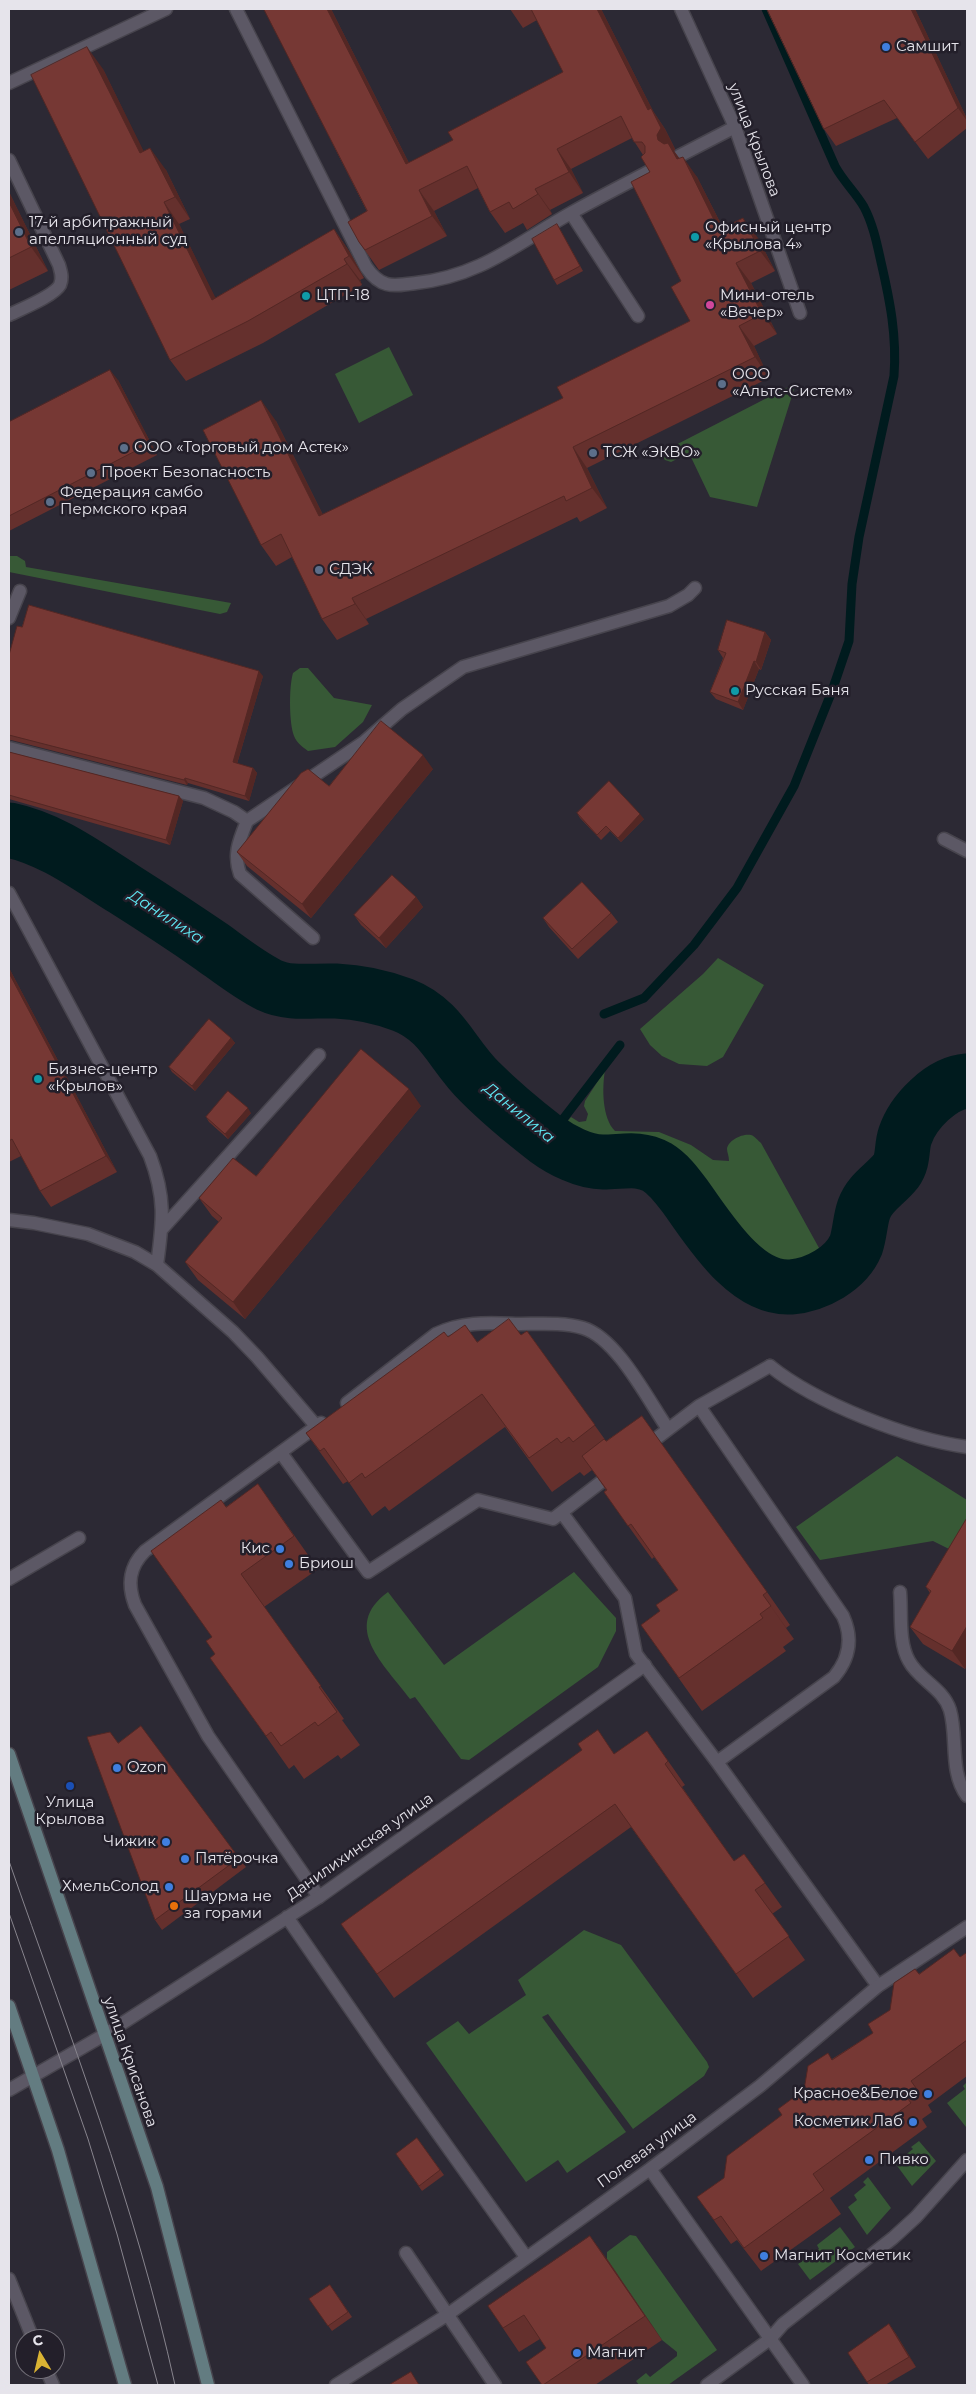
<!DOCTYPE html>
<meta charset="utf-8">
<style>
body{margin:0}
#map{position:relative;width:976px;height:2394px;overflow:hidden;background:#2c2934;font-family:Montserrat,sans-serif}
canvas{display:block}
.frame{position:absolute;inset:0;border:10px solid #e6e4eb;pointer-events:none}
.north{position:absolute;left:15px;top:2329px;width:50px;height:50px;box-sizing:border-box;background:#231f2a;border:1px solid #716e77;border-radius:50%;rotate:351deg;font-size:14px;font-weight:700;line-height:20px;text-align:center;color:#e6e4eb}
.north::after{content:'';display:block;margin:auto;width:18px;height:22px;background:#dab333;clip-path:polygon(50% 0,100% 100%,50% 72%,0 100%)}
</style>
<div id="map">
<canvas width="976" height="2394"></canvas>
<div class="frame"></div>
<div class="north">С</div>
</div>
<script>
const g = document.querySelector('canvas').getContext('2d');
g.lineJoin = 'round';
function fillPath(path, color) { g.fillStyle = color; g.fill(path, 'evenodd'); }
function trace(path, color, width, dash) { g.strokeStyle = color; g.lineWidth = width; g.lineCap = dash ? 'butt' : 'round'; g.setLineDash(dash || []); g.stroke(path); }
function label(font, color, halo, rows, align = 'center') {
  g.font = font + ' Montserrat,sans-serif'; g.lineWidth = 5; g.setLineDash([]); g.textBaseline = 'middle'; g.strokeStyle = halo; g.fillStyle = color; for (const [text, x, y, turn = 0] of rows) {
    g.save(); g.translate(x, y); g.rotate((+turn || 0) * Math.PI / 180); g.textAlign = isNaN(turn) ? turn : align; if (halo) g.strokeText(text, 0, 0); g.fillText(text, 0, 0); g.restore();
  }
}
const green = new Path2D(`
 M389,347L413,395L359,423L335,374Z
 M796,383L757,507L710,497L689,453L671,462L665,460L660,453Z
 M9,556H17L25,561L26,567L231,603L227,612L220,614L9,572Z
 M300,668H308L334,698L372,705L363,722L335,747L308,751C301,746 295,741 293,733C289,719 289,686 293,673Z
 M718,958L764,985L723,1057L707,1066L679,1064L662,1056L650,1045L640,1029L703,974Z
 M605,1070C602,1088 602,1118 615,1131L659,1132L691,1145L713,1160L729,1161C729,1156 727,1152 727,1149C728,1140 743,1133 751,1135C755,1136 758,1141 761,1143L829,1266L828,1270C742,1313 717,1214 669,1170C639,1142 585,1173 559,1139L564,1126L571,1117L579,1122L586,1121L588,1114L584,1106L585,1101Z
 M897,1456L967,1500V1528L953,1551L933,1541L820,1560L796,1527Z
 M574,1572L616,1618V1631L598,1667L469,1760L461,1759L415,1697L410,1699C385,1665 340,1627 388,1592L444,1665Z
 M584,1930L621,1945L707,2062L709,2067L704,2076L633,2129L548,2014L542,2017L626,2132L567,2173L558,2160L526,2182L426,2043L458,2021L469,2034L526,1995L518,1980Z
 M967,2082V2125L966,2127L947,2103L965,2089L963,2086Z
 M919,2141L936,2161L912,2186L895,2163L913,2149L911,2147Z
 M868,2177L891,2208L867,2235L848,2207L857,2200L854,2195L866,2185L863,2182Z
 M840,2227L855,2247L810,2280L798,2264L819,2249L817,2245Z
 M630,2235L636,2236L717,2350L668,2385H639L636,2381L646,2373L650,2377L677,2356V2352L662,2340L607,2259V2252Z`);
const stream = new Path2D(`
 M604,1014L644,998L694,945L737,888L794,786L832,691L849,641L852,584L859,537L894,376C897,336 890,301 881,262C877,244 873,224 864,207C856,193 843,181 835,166L766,9
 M547,1140L620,1045`);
const river = new Path2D(`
 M9,830C52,839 87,866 124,889C154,908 183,927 212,947C230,960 249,975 269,985C290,995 313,990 336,991C358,992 382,997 403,1005C442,1020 452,1055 480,1082C500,1102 524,1122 546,1139C561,1150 584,1162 603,1162C623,1162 639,1157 657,1167C670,1175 678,1187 687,1199C710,1231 746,1290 791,1287C816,1285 846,1269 856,1245C860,1233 860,1220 864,1209C870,1192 885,1185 896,1171C904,1160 901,1148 905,1136C913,1112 941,1083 967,1081`);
const service = new Path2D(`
 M236,9L366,267C381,289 393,286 416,283C481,276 517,243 571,213C598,198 625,184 652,170
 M9,83L166,9
 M679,156L735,127
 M9,160L59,265C61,272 63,278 60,285C54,296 21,309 9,315
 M571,213L638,316
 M9,618L20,591
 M9,748L204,798L234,812L247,821L364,742L402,709L463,667L669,606L688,595L695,588
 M247,821C239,841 233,854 240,874L313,938
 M944,839L967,851
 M9,893L150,1156C166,1198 163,1221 157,1265
 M9,1220L34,1223L88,1234L135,1252L157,1265L233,1332L257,1357L317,1427
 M162,1229L319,1055
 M347,1403L436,1334C463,1321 489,1323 518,1324C539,1324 563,1322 583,1328C617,1338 648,1400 668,1429
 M699,1406L843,1616C853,1638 850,1658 834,1677L717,1762
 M645,1447L699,1406L770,1366
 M281,1453L368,1572L478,1500L553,1519L614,1472
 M562,1513L625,1598L636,1654L717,1762L878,1986
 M900,1592C902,1613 898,1642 909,1661C919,1680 943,1688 950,1710C958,1737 949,1772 967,1796
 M319,1897L208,1736L135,1605C127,1584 129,1567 145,1551L321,1423
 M406,2253L495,2385
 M9,2279L33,2339
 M46,2369L53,2385
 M707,2385L770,2339`);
const minor = new Path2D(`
 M681,9L735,127L800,313
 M770,1366C816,1403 908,1439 967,1447
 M9,1579L79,1538
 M287,1917L380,2052L526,2257
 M9,2090L104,2035L319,1897L645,1665
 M650,2169L803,2385
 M770,2339L783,2324L893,2238L916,2217L967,2160
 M336,2385L447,2315L650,2169L760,2086L878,1986L967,1927`);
const secondary = new Path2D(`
 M9,1754L157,2187L208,2385
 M9,2006L58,2150L125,2385`);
const tram = new Path2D(`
 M9,1861C69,2034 136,2206 175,2385
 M9,1913L88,2139L117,2234L158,2385`);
const wall = new Path2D(`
 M264,9H331L409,163L453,140L563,72L537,20L523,28L510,9H601L653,111L665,129L675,149L674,151L679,158L697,177L723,228L758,238L775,271L751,283L777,334L754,346L769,378L587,468L607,508L580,522L577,517L366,619L369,624L337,640L322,619L292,557L276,566L261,545L276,421L323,515L563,398L690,321L681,281L650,172L643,155L632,138L571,169L583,193L550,210L552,214L527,230L523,223L505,233L490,212L478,188L434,211L447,236L379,270L359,242L367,211Z
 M915,9L967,119V128L928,159L897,118L836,146L824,129Z
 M103,69L143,151L166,170L190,219L179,224L215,298L334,229L349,251L364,278L360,280L362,285L263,343L186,381L170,360Z
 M9,192L48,271L9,290Z
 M557,224L583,271L557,285L554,280Z
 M118,380L157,455L9,531V422Z
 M765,632L771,640L761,670L759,669L743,710L716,699L710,692L723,658L718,650Z
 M9,655L263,676L237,764L253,768L257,773L249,801L188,783L187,785L11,740L9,741Z
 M9,752L179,796L183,801L170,845L9,799Z
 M433,769L311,918L247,866L237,852L329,786Z
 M577,813L644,819L621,842L610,831L601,840L580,818Z
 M416,897L423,907L386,948L361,925L354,915Z
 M611,913L618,922L578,959L549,927L543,918Z
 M9,968L117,1172L51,1207L40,1191L21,1156L9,1162Z
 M231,1038L235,1043L195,1091L172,1072L169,1067Z
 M421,1106L245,1319L198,1280L185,1262L219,1222L212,1216L199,1198L256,1176Z
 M251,1113L228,1139L209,1122L206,1117Z
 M527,1331L606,1441L767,1592L790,1625L786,1628L794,1639L783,1647L786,1651L702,1711L641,1625L660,1611L678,1590L654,1557L652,1559L604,1492L606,1490L592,1470L584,1476L580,1472L552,1492L505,1427L389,1511L385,1506L372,1516L348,1481L343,1484L306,1433L448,1337L477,1342L521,1335Z
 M258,1484L318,1569L264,1607L344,1719L342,1720L360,1745L341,1759L338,1755L304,1779L294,1765L289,1769L234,1691L215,1655L212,1637L226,1507Z
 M967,1518V1664L965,1669L923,1644L910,1627L930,1593L926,1587Z
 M647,1731L685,1785L682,1787L734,1861L744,1854L782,1907L772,1914L805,1960L753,1998L631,1827L394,1998L341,1924L614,1754Z
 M118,1743L239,1858L246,1867L162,1930L155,1920Z
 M967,1955V2076L928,2105L932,2112L922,2119L927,2127L830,2198L841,2214L761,2271L737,2240L731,2244L697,2197L724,2178L832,2059L873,2033L890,2010L919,1974L960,1957Z
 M417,2138L444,2175L422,2191L396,2154Z
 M607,2259L662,2340L595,2385H542L546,2348L540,2339L519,2352L488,2306Z
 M330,2285L352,2317L332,2331L309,2299Z
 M889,2324L896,2334L916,2367L885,2385H869L848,2353Z`);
const shadedWall = new Path2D(`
 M327,9H331L420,185L406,164Z
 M597,9H601L653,111L665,129L675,149L674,151L683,163L672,160L658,140L648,110Z
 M911,9H915L967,119V121L958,108Z
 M87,47L103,69L155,174L140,153Z
 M150,148L166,170L190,219L175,197Z
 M557,149L571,169L583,193L569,172Z
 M683,157L697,177L734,250L719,230Z
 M535,189L550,210L552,214L538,194Z
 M419,190L434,211L447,236L432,216Z
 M9,192L48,271L31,247L9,202Z
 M164,202L179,224L227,321L212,300Z
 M743,218L758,238L775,271L760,251Z
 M334,229L349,251L364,278L349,256Z
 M344,259L360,280L362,285L347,264Z
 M736,263L751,283L777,334L762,314Z
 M739,326L754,346L769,378L755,357Z
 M110,370L118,380L157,455L149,444Z
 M261,400L276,421L334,537L319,516Z
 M573,447L587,468L607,508L592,488Z
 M352,598L366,619L369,624L355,604Z
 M765,632L771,640L761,670L756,662Z
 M754,661L759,669L743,710L738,702Z
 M259,671L263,676L236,767L233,762Z
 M423,755L433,769L311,918L302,904Z
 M253,768L257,773L249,801L245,796Z
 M185,778L188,783L187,785L184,780Z
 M179,796L183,801L170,845L166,840Z
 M640,814L644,819L621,842L618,838Z
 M416,897L423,907L386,948L379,938Z
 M9,968L117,1172L106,1156L9,973Z
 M231,1038L235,1043L195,1091L192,1086Z
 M409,1089L421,1106L245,1319L233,1302Z
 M248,1108L251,1113L228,1139L225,1134Z
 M763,1595L786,1628L794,1639Z
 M967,1626V1664L965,1669L952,1651Z
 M590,2236L607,2259L662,2340L645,2316Z
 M889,2324L896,2334L916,2367L909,2357Z`);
const building = new Path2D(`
 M264,9H327L406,164L453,140L448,132L563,72L531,9H597L648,110L651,108L661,128L657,135L658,140L664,144L668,143L677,159L683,157L719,230L743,218L760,251L736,263L762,314L739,326L755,357L573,447L592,488L566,501L564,496L352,598L355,604L322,619L281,534L261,545L203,430L261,400L319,516L563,398L557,387L690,321L671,287L681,281L631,182L650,172L641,157L645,153V146L642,142H634L621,116L557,149L569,172L535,189L538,194L513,209L509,202L490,212L467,166L419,190L432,216L365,250L359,242L348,222L367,211Z
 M767,9H911L958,108L915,142L884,100L824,129Z
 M87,47L140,153L150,148L175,197L164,202L212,300L334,229L349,256L344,259L347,264L248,321L170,360L31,75Z
 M9,202L31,247L9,258Z
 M557,224L580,266L554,280L532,239Z
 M110,370L149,444L9,516V422Z
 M29,605L259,671L233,762L253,768L245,796L185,778L184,780L9,735V655L17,626L22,627Z
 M727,620L765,632L756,662L754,661L738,702L710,692L726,653L718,650Z
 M381,721L423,755L302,904L237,852L301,773L308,769L329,786Z
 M9,752L179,796L166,840L9,795Z
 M609,781L640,814L618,838L606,826L597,835L577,813Z
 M392,875L416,897L379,938L354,915Z
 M582,882L611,913L572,949L543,918Z
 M9,973L106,1156L40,1191L12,1139L9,1141Z
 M209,1019L231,1038L192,1086L169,1067Z
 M361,1049L409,1089L233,1302L185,1262L222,1218L199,1198L233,1158L256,1176Z
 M228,1091L248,1108L225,1134L206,1117Z
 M509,1319L521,1335L527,1331L595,1425L573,1442L569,1437L561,1443L557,1438L529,1458L482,1394L365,1478L362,1473L349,1483L324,1448L320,1451L306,1433L444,1332L448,1337L465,1325L477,1342Z
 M642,1416L767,1592L763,1595L771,1606L760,1614L763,1618L679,1678L641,1625L660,1611L656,1605L678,1590L631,1524L628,1526L604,1492L607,1490L582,1456L604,1439L606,1441Z
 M258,1484L294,1536L241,1574L321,1686L319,1687L337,1712L318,1726L315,1722L281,1746L271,1732L266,1736L210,1658L215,1654L206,1641L212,1637L151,1551L221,1500L226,1507Z
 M967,1518V1626L952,1651L910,1627L931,1591L926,1587Z
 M141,1726L239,1858L155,1920L87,1737L110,1732L118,1743Z
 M598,1730L614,1754L647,1731L668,1761L665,1764L734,1861L744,1854L765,1883L755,1890L789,1936L736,1974L615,1804L377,1974L341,1924L582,1750L578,1744Z
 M954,1949L960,1957L966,1953L967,1955V2040L911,2081L916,2088L905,2095L911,2103L813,2174L824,2190L744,2248L721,2216L714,2220L697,2197L724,2178L727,2156L782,2115L778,2109L804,2090L808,2066L828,2053L832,2060L873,2033L868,2024L890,2010L894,1983L915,1969L919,1974Z
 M417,2138L440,2170L419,2186L396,2154Z
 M590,2236L645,2316L543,2385H542L526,2362L546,2348L524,2315L503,2328L488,2306Z
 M330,2285L348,2312L328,2326L309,2299Z
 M889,2324L909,2357L867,2382L848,2353Z
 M411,2372L419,2385H389Z`);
const markers = [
 [886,47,5,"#3f7fe0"],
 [19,232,5,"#5c6f8a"],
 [695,237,5,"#0f9aa8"],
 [306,296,5,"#0f9aa8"],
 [710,305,5,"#d1479c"],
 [722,384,5,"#5c6f8a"],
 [124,448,5,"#5c6f8a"],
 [593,453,5,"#5c6f8a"],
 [91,473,5,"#5c6f8a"],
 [50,502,5,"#5c6f8a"],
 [319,570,5,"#5c6f8a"],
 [735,691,5,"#0f9aa8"],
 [38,1079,5,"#0f9aa8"],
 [280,1549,5,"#3f7fe0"],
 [289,1564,5,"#3f7fe0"],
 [117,1768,5,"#3f7fe0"],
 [70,1786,5,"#1a4fb4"],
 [166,1842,5,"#3f7fe0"],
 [185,1859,5,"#3f7fe0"],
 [169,1887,5,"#3f7fe0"],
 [174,1906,5,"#e8710a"],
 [928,2094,5,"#3f7fe0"],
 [913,2122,5,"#3f7fe0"],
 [869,2160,5,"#3f7fe0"],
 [764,2256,5,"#3f7fe0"],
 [577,2353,5,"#3f7fe0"]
];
const poiNames = [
 ["Самшит",896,47],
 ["17-й арбитражный",29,223],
 ["апелляционный суд",29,240],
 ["Офисный центр",705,228],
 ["«Крылова 4»",705,245],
 ["ЦТП-18",316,296],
 ["Мини-отель",720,296],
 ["«Вечер»",720,313],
 ["ООО",732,375],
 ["«Альтс-Систем»",732,392],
 ["ООО «Торговый дом Астек»",134,448],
 ["ТСЖ «ЭКВО»",603,453],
 ["Проект Безопасность",101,473],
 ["Федерация самбо",60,493],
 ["Пермского края",60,510],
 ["СДЭК",329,570],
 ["Русская Баня",745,691],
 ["Бизнес-центр",48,1070],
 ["«Крылов»",48,1087],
 ["Кис",270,1549,"right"],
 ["Бриош",299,1564],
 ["Ozon",127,1768],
 ["Улица",70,1803,"center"],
 ["Крылова",70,1820,"center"],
 ["Чижик",156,1842,"right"],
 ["Пятёрочка",195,1859],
 ["ХмельСолод",159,1887,"right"],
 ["Шаурма не",184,1897],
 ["за горами",184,1914],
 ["Красное&Белое",918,2094,"right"],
 ["Косметик Лаб",903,2122,"right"],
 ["Пивко",879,2160],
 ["Магнит Косметик",774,2256],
 ["Магнит",587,2353]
];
const streetNames = [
 ["улица Крылова",754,140,69],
 ["Данилихинская улица",360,1847,-35],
 ["улица Крисанова",130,2062,71],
 ["Полевая улица",647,2150,-36]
];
const waterNames = [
 ["Данилиха",166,917,33],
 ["Данилиха",519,1113,39]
];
fillPath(green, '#375936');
trace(stream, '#001b1e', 9);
trace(river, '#001b1e', 55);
trace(service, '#47444d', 15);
trace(minor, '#47444d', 15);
trace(secondary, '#47444d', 15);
trace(service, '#5c5865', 12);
trace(minor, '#5c5865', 12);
trace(secondary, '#637c81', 12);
trace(tram, '#88858e', 1);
fillPath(wall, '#65302d');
fillPath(shadedWall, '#532724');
fillPath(building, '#763834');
trace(building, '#532724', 1);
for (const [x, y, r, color] of markers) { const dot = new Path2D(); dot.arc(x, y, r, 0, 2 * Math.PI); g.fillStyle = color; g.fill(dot); trace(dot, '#231f2a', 2); }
label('15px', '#e6e4eb', '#231f2a', poiNames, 'left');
label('15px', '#e6e4eb', '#231f2a', streetNames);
label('italic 16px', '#5fe8f4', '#231f2a', waterNames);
</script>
